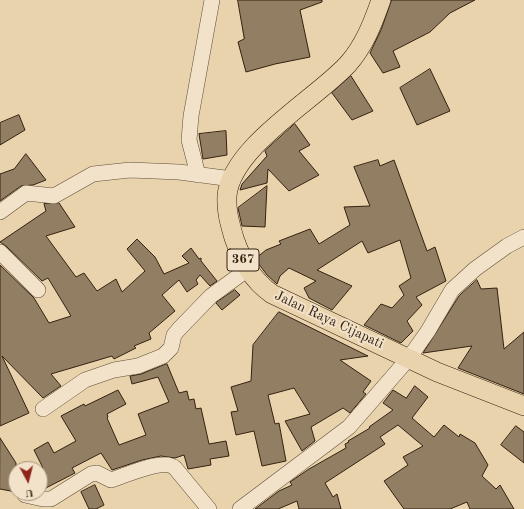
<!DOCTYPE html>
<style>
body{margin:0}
#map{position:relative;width:524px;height:509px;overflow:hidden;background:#e9d3ac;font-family:"Old Standard TT",serif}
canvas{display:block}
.north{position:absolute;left:8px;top:461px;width:40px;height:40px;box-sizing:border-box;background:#f1e2c9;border:1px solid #a5957f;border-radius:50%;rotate:173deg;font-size:11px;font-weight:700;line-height:16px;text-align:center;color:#342111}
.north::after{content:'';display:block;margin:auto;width:14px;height:18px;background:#8f2418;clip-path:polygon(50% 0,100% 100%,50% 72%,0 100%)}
</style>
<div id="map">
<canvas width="524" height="509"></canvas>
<div class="north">U</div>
</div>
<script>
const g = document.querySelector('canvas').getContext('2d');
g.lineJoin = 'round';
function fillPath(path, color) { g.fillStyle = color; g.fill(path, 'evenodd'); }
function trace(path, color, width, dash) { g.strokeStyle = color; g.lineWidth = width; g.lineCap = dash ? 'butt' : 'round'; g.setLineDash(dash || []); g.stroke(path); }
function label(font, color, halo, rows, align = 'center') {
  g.font = font + ' "Old Standard TT",serif'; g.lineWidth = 4; g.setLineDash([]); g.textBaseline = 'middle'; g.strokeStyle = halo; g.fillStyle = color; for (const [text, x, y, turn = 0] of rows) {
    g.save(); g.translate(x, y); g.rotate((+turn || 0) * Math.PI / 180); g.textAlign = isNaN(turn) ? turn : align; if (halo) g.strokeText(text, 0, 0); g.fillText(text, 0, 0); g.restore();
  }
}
const building = new Path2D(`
 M238,0H322V2L300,10L310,57L275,64L246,72L238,42L244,39Z
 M392,0H475L450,13L430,32L393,51L400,67L383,73L370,53L381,30Z
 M430,69L450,111L417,125L400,88Z
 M351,76L373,111L352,120L332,93Z
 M19,115L25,130L0,145V123Z
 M295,124L310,145L299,151L319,175L289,191L268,169L267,183L240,190L242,184L267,156L265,151Z
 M226,131L227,155L203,159L199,134Z
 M26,154L46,180L33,185L21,186L0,201V174L14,169Z
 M378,160L380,166L394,160L427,251L435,247L446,281L416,297L422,305L407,321L413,331L401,343L364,325L381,304L392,308L404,295L399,286L411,278L400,240L368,253L362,241L317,270L352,286L332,310L309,298L304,288L316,281L289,268L280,276L277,284L267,275L255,259L266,250L281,244L279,241L310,229L319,244L350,225L344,207L370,206L354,167Z
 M267,186L265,227L242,226L238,208Z
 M59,203L75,227L46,236L76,277L84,273L97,291L116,279L122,292L145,271L127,249L137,239L155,257L164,274L189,263L182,256L191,248L199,259L201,258V261L217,281L210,286L200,275L196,280L198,284L187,292L179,280L162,295L175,311L149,333L151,339L134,346L136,348L114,359L112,356L51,374L61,386L43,398L2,356L29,413L0,426V265L34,298L49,323L71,316L48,278L42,281L6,246L0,242L46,211L44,204Z
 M477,280L481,289L497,288L504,349L524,332V394L458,368L472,346L423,353L459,296Z
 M235,290L240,295L222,310L216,303Z
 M279,312L368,356L340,360L371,381L363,392L366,394L350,413L343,408L311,427L315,441L302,451L285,421L310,414L294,388L268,395L275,424L279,423L286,461L262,466L254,431L236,435L231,412L238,411L231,387L251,381L253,345Z
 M167,364L179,393L187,391L189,400L194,399L196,409L201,408L209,444L226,441L229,456L210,459L211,465L188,469L184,455L175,458L161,456L142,460L112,470L101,453L72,468L75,473L42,490L40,489V468H43L34,450L48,442L54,453L76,441L61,416L84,404L85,406L118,390L126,404L107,414L108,417L107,418L119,445L146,435L138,414L169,402L158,377L132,384L130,376L141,374Z
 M415,386L428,397L412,418L434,437L444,425L459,437L460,434L475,443L488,465L482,476L496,489L500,485L514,509H470L467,502L450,509H404L384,481L408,465L403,457L423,446L398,425L380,437L385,444L325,483L333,497L337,494L341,509H299L297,501L278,509H255L279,491L292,485L290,482L309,469L346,448L345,444L349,442L348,441L370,428L369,427L393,410L383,403L393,390L406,398Z
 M516,426L524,432V463L501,445Z
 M0,438L16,463V492L0,489Z
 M95,485L104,505L96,509H89L81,492Z`);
const minor = new Path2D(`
 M198,175L189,140L191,116L212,0
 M0,212L26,193L54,196L93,174L130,170L179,172L232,179
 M0,252L38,290
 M43,409L85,380L114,370L138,366L163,356L171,348L174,335L179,329L211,296L248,269
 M25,495L43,499H51L91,474L97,473L111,480C125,476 164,457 175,468L209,509
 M240,509L349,427L409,358L428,331L452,290L475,269L507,246L524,237`);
const major = new Path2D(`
 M381,0C373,23 364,46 348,64C316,99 231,147 227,196C226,211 230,224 234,238C242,261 252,280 272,294L437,372L524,406`);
const shields = [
 [243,260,32]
];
const shieldNames = [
 ["367",243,260]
];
const streetNames = [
 ["Jalan Raya Cijapati",329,320,25]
];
fillPath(building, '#927e62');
trace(building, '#342111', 1);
trace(minor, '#614e38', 16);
trace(major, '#342111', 20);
trace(minor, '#f1e2c9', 15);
trace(major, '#e9d3ac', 19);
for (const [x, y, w] of shields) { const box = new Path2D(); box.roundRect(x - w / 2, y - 11, w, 22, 3); g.fillStyle = '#f1e2c9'; g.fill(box); trace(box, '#342111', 1); }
label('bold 13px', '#342111', null, shieldNames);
label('14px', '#342111', '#f1e2c9', streetNames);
</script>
